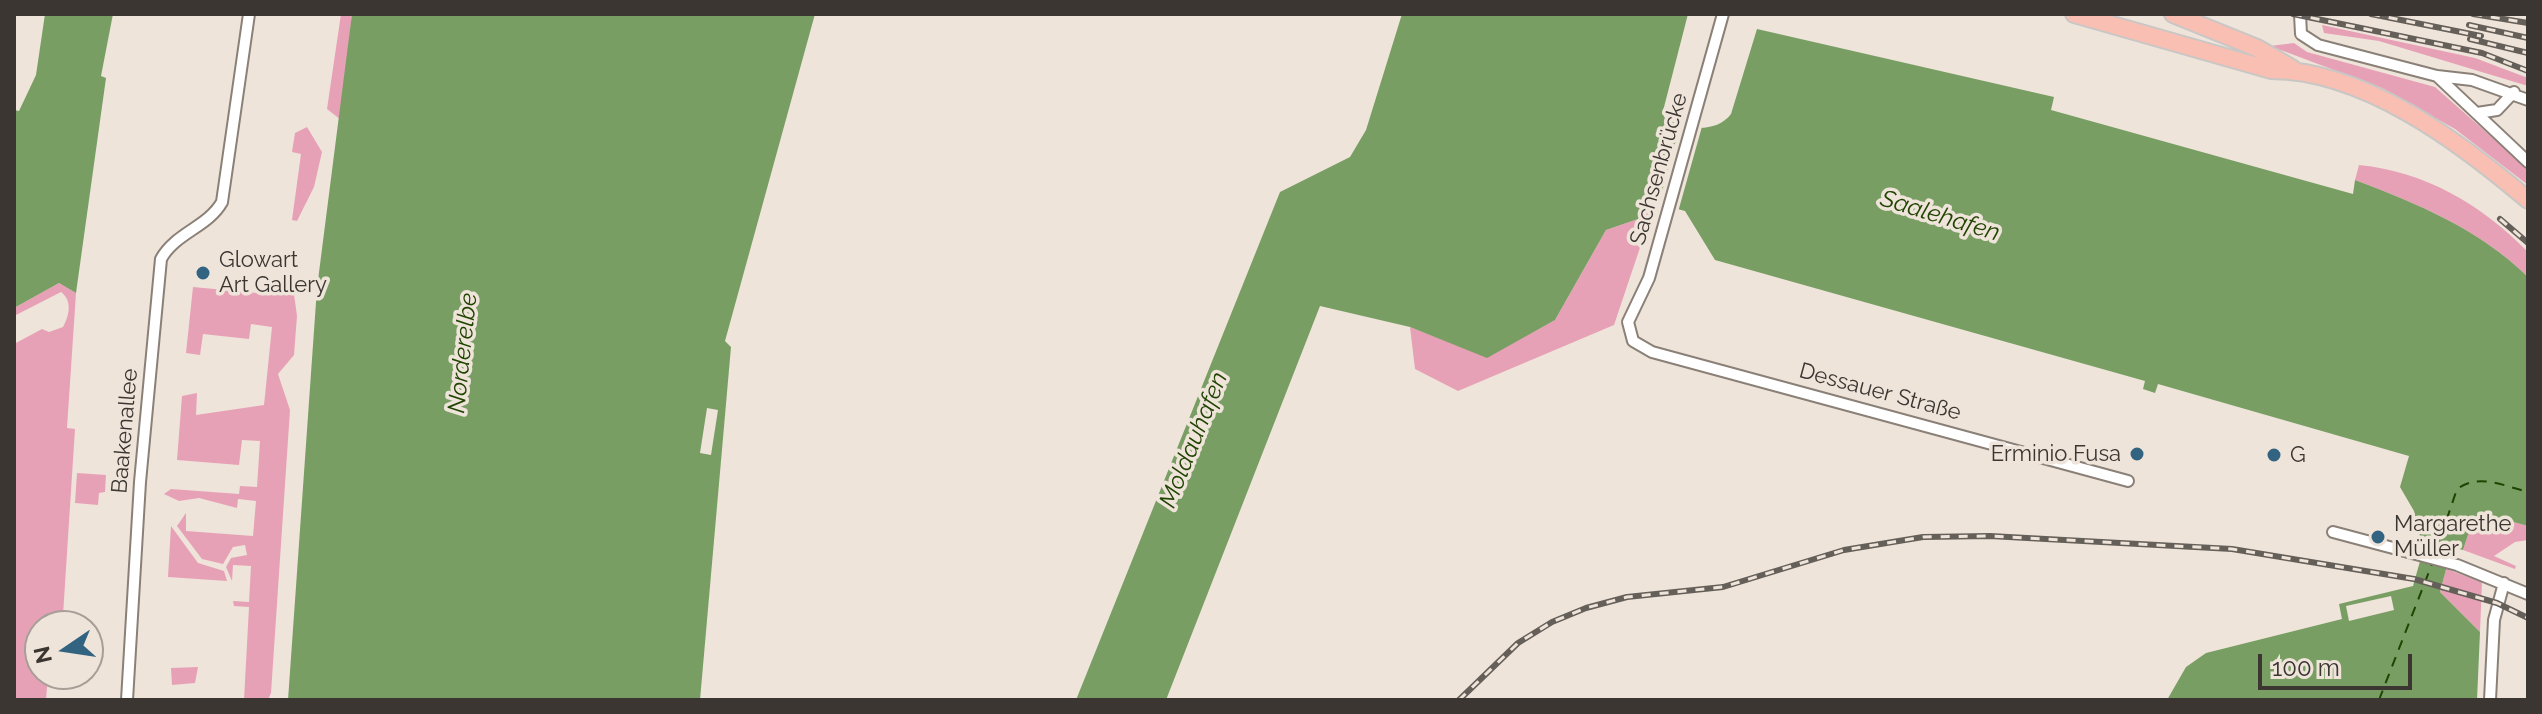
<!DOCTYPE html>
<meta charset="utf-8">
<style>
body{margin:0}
#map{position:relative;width:2542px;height:714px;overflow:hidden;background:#efe4da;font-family:Raleway,sans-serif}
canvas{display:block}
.frame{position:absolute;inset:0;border:16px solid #3b3632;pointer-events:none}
.north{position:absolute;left:24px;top:610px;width:80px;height:80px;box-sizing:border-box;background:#efe4da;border:2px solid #a79e97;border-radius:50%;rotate:257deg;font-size:22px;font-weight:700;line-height:32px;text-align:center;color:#3b3632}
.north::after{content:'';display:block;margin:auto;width:28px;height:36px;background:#326482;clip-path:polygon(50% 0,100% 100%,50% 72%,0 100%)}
.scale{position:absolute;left:2258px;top:654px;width:154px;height:36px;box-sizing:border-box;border:4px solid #3b3632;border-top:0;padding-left:10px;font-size:24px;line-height:28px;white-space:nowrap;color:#3b3632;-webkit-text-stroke:6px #efe4da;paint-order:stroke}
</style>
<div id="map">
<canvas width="2542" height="714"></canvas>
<div class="frame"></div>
<div class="north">N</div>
<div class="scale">100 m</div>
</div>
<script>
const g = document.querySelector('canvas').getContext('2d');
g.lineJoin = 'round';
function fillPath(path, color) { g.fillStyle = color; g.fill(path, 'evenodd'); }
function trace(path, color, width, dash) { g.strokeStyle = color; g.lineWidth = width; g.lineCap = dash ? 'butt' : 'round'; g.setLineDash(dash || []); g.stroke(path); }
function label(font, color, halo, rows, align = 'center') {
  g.font = font + ' Raleway,sans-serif'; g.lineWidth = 7; g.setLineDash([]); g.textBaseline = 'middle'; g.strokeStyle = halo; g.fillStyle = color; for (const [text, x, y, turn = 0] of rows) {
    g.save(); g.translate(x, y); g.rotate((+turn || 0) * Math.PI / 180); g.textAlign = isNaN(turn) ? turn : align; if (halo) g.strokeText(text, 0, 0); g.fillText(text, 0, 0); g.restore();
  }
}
const green = new Path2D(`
 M341,14H352L341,120L327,109Z
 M2322,25L2475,58L2528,78V86L2379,41L2324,33Z
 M2294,43L2307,52L2435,87L2528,169V185L2455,129L2382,88L2270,46Z
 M307,127L322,152L314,187L297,221L292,220L301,154L292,152L295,133Z
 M2359,165C2426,172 2481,204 2528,252V277C2479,229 2418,204 2355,180Z
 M1655,203L1614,325L1458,391L1415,369L1410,327L1487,357L1555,320L1606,230L1638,219Z
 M59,283L76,293L67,428L75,429L63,615L51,614L50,626H40V674H48L46,700H14V344L42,329L49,332L63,327C69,316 73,301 61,292L14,316V308Z
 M288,284L293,287L297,316L294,355L278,374L290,410L271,693L268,700H244L249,607L234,606L233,601L249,602L251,566L233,565L232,581L226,567L231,558L247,555L245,545L233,547L223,564L202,559L177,526L186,513V531L253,536L256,501L238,499L237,508L199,498L179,501L164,494L171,489L239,494L240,486L257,487L260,441L242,440L239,465L177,460L182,396L197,393L196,415L264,405L272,327L251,324L249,339L203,334L200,355L186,353L193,287L279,295Z
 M77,473L106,475L105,492L99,493L98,505L75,503Z
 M2510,521L2528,526V540L2515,542L2494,556L2516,566L2515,569L2463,550L2470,529Z
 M171,526L198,563L224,571L227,581L168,577Z
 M2446,569L2482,582L2480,632L2440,592Z
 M198,667L195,683L172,685L171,668Z`);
const water = new Path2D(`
 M45,14H113L101,76L106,78L76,293L59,283L14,308V110L19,111L36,75Z
 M352,14H815L725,341L731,347L700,700H288L317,288Z
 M1402,14H1688L1663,111L1664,117C1683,130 1716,134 1731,114L1757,29L2054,97L2051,110L2353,194L2355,180C2418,204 2479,229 2528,277V526L2510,521L2470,529L2463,550L2452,547L2440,592L2480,632L2477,700H2167L2186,667L2206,653L2342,619L2339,604L2413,586L2426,540L2420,537L2414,511L2400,487L2409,456L2158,384L2155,393L2143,389L2145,381L1715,260L1685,211L1655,203L1638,219L1606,230L1555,320L1487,358L1410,327L1320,306L1166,700H1076L1280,192L1350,157L1366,130Z`);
const pier = new Path2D(`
 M1681,122L1703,123L1678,212L1658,206Z
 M707,408L718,410L711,455L700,453Z
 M2391,596L2394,610L2349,621L2346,606Z`);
const ferry = new Path2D(`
 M2435,554L2457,489C2479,473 2504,486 2528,492
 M2379,700L2432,564`);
const street = new Path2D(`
 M1723,14L1649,278L1628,322L1633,341L1652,352L2128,481
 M2300,14L2301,34L2318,45L2437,76L2472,80L2528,100
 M2437,76L2528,162
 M2477,113L2497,110L2514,92
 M2333,532L2457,565L2528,594
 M127,700L140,482L161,259C175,233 208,227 222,202L249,14
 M2490,700L2494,620L2504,583`);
const primary = new Path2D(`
 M2074,14L2271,70C2364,70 2460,142 2528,200
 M2173,14L2257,48L2293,69`);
const tram = new Path2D(`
 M2522,14L2528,15`);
const rail = new Path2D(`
 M2293,14L2482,53L2528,71
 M2371,14L2481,36
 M2473,14L2528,23
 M2469,25L2528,38
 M2470,39L2528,53
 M2500,219L2528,243
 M1459,700L1518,643L1552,622L1586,608L1627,597L1723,587L1844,550L1923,537L1990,536L2232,549L2414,579L2497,603L2528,618`);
const markers = [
 [203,273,8,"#326482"],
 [2137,454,8,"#326482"],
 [2274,455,8,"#326482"],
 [2378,537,8,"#326482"]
];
const streetNames = [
 ["Sachsenbrücke",1659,169,-74],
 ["Dessauer Straße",1880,392,15],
 ["Baakenallee",125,431,-85]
];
const poiNames = [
 ["Glowart",219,260],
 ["Art Gallery",219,285],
 ["Erminio Fusa",2121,454,"right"],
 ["G",2290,455],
 ["Margarethe",2394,524],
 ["Müller",2394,549]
];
const waterNames = [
 ["Saalehafen",1940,216,17],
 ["Norderelbe",463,353,-84],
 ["Moldauhafen",1194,440,-68]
];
fillPath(green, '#e7a1b6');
fillPath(water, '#789e63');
fillPath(pier, '#efe4da');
trace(ferry, '#204402', 2, [10, 8]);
trace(street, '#8a8077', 14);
trace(primary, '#c8c7c6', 20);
trace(street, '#fff', 10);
trace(primary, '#f8bfb2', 16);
trace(tram, '#655f59', 2);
trace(rail, '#655f59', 6);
trace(rail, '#efe4da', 3, [9]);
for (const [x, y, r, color] of markers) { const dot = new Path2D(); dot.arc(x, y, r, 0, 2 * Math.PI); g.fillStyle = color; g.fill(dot); trace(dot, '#efe4da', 3); }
label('22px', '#3b3632', '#efe4da', streetNames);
label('22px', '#3b3632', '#efe4da', poiNames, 'left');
label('italic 24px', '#204402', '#efe4da', waterNames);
</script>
